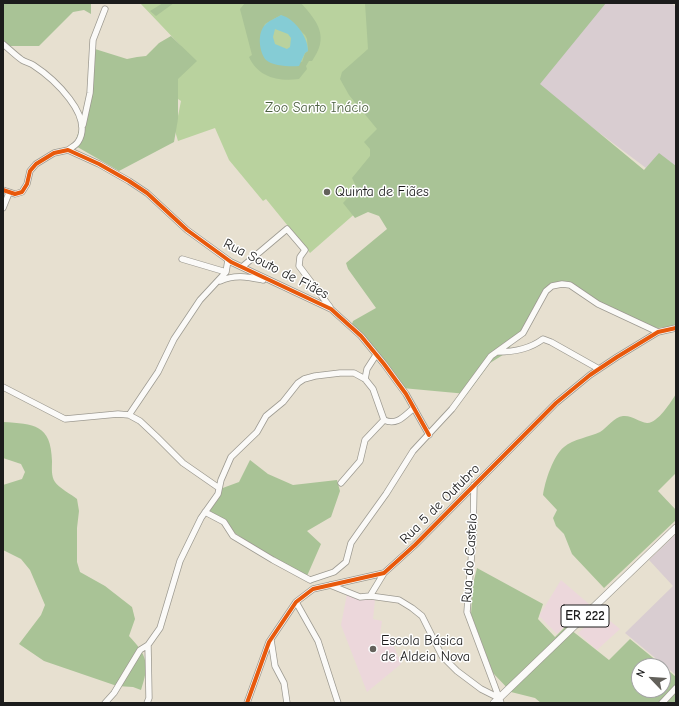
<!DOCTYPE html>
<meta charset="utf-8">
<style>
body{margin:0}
#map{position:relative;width:679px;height:706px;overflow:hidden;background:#e7e0d0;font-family:"Comic Neue",sans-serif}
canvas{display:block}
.frame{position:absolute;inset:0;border:4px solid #1c1c1c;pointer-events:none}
.north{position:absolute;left:631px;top:658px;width:40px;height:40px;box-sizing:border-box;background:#fff;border:1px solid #a4a4a4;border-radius:50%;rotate:295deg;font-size:11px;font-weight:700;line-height:16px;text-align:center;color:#1c1c1c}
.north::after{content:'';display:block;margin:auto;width:14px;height:18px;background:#63615b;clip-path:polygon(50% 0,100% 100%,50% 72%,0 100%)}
</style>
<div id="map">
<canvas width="679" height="706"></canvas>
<div class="frame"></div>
<div class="north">N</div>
</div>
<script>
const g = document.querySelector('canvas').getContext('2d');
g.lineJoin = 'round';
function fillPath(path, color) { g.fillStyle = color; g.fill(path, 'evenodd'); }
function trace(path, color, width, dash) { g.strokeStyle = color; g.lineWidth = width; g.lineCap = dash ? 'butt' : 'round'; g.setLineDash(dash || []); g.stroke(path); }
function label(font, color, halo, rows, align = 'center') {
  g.font = font + ' "Comic Neue",sans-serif'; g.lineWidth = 3; g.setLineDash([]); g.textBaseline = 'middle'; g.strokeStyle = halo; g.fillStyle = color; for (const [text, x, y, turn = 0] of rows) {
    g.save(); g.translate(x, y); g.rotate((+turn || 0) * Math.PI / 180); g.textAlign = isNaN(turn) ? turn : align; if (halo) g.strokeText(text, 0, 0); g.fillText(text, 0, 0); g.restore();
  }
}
const built = new Path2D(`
 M561,580L589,604L557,634L539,616Z
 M347,594L359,599L375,600L373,619L382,621L380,634H389L401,664L367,692L341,625Z
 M600,613L620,629L597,650L578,633Z`);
const industrial = new Path2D(`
 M591,3H671L676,7V170L658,156L646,168L565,107L533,79Z
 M676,534V675L625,633L673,586L649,560Z`);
const green = new Path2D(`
 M140,3H376L382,190L310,253L266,199L263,201L229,160L215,128L178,141L175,131L181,101L175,97L177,67L186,62L180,45Z`);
const forest = new Path2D(`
 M3,3H91V14L84,10L73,12L39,46H6L3,44Z
 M163,3H174L156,16L150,11Z
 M245,3H301C319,23 329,37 312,61H309L306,66L307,69L299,79C278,82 258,77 249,57L252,55L240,9ZM281,15L290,21L305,35L307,39L308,51L305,53L302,62L260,39L265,24Z
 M365,3H606L540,84L644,170L659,153L676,166V326L658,328L640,325L570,288L560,285L548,290L506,353L490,363L467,394L402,388L394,383L385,369L351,327L353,321L376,308L348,269L346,263L387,229L379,216L368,212L355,218L343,203L357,188L352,178L370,156V149L364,142L377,129L349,95L340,79L342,72L368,49Z
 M171,36L197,61L178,79V119L174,142L119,171L74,145L92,94L95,49L127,59L137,57L146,56L159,43Z
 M676,394V473L658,491L676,510V520L604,588L572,554L564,534L556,526L553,518L557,510L543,495C545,481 553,456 564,447C573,439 590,437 600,432C608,427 614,417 623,416C632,415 639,422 647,423C657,424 671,402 676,394Z
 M3,422C34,424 51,424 52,461C52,468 51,476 55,482C58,487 72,495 77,499L79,511L77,528V562L80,572L105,586L132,607L135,619L129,636C147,655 150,664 141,690L133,687L117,686L44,661L19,644L41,615L45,605L30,570L21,559L3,550V485L22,479L25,472L21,464L3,458Z
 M250,460L268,474L293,485L337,480L340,491L331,517L307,531L321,544L307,576L251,544L207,514L218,499L220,489L239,482Z
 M477,568L543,604L538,619L555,637L566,626L609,660L630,639L663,666H639V690H663V666L676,677V703H541L535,698L511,692L493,673L471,614L473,584Z`);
const water = new Path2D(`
 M281,15C295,19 308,37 308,51L305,53L299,66C291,67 272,66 266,60C259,52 257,33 265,25C268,21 276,18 281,15ZM275,29L288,34L291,38L290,47L287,49L275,44L273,37Z`);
const minor = new Path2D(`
 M3,44C9,49 15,55 22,60C25,62 30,63 33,65C53,78 95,116 78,142C76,145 71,148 68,150
 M83,125L90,93L93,40L105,9
 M3,190L15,194L22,192L27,184L30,171L36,164L54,153L68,150L99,164L129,181L147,193L187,230L231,262L331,309L361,336L384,364L406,394L429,435
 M3,208L9,193
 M182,259L226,272
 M242,267L287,229L305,250L300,257L299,266L330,307
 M220,281C235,274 248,277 263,280
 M497,352C513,352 530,349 543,339L551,342L599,369
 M365,379L367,369L376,355
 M3,387L65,419L118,414L129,415L140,421L157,437L183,463L219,488
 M129,415L158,372L174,339L200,300L226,272L228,260
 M341,483L360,461L365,440L384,420
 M474,485L473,536L467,612L501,703
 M205,512L224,522L233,536L273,560L310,580
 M310,580L334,572L346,562L351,543L358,533L386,494L413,451L452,409L491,356L523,333L546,291L552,286L562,284L570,285L598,304L658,332
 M330,585L360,597L370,596L399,600L412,608L422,616L442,656L457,671L481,689L499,698
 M370,596L384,573
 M296,602L318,641L338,703
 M271,640L275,666L284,683L287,703
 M105,703L114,693L140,650L148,645L160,628L180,561L201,518L218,494L221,480L231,457L257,432L266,416L283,402L298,383L304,379L315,376L340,373H354L365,379L373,389L384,420C397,426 404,416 414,408
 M147,703L149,698L148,645
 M247,703L269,642L296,602L313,589L384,573L415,545L556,403L590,375L617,357L658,332L676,328
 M662,703L676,688`);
const major = new Path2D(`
 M494,703L676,528`);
const cycleway = new Path2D(`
 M3,190L15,194L22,192L27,184L30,171L36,164L54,153L68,150L99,164L129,181L147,193L187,230L231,262L331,309L361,336L384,364L406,394L429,435
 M247,703L269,642L296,602L313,589L384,573L415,545L556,403L590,375L617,357L658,332L676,328`);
const markers = [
 [327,192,4,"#63615b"],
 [373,649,4,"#63615b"]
];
const shields = [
 [585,616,48]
];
const shieldNames = [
 ["ER 222",585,616]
];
const parkNames = [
 ["Zoo Santo Inácio",317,108]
];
const poiNames = [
 ["Quinta de Fiães",335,192],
 ["Escola Básica",381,641],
 ["de Aldeia Nova",381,657]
];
const streetNames = [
 ["Rua Souto de Fiães",276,269,27],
 ["Rua 5 de Outubro",440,504,-45],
 ["Rua do Castelo",470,558,-86]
];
fillPath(built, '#ecd7db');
fillPath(industrial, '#d9cdd1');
fillPath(green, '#b9d29e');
fillPath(forest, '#a9c396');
fillPath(water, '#85ccd5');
trace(minor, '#9d9a91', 7);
trace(major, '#9d9a91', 8);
trace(minor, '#fbfaf8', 5.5);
trace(major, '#fbfaf8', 7);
trace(cycleway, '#e8590c', 4);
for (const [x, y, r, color] of markers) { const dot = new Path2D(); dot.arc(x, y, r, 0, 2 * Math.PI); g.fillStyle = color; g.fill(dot); trace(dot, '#fff', 1.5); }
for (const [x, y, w] of shields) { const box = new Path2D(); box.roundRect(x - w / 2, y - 11, w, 22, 3); g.fillStyle = '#fff'; g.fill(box); trace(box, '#1c1c1c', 1); }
label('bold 13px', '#1c1c1c', null, shieldNames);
label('14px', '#4c6040', '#fff', parkNames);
label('14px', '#1c1c1c', '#fff', poiNames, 'left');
label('14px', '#1c1c1c', '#fff', streetNames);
</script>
